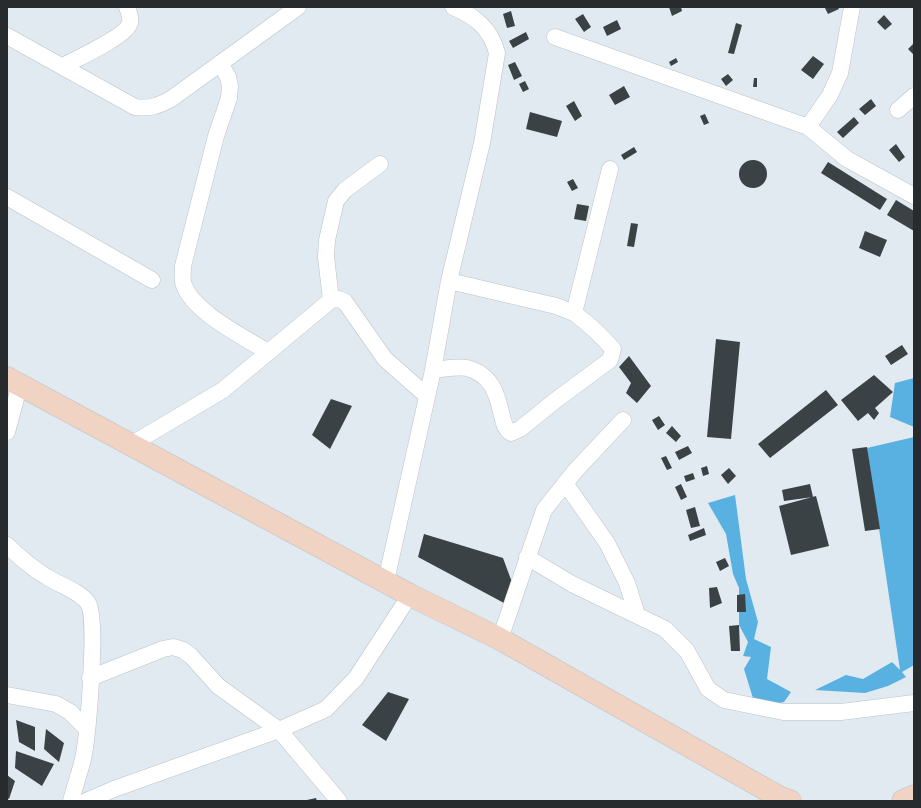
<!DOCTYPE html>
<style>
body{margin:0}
#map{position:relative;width:921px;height:808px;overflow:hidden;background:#e1eaf0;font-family:"Golos Text",sans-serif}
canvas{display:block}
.frame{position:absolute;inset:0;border:8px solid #272b2d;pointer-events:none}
</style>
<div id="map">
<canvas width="921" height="808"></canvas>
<div class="frame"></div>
</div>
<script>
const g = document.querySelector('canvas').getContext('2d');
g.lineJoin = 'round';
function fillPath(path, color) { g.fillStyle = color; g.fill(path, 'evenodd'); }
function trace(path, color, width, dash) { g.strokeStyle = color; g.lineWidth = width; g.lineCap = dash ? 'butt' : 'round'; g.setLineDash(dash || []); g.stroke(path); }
const forest = new Path2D(`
 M914,378V427L890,417L895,383Z
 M914,437V665L902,672L906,677L888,686L865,693L815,690L846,675L863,679L892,662L900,670L867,448Z
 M735,495L746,579L758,622L754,639L771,647L767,679L791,692L784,702L756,708L744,669L751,657L743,656L748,642L739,625V588L733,574L726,534L708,503Z`);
const building = new Path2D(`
 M669,7H681L682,11L672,16Z
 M827,7H838L839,9L828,14L825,8Z
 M511,11L515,26L507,28L503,14Z
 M583,14L591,27L584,32L575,19Z
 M884,15L892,24L885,30L877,22Z
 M617,20L621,29L607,36L603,27Z
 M736,23L742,25L734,54L728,53Z
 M526,32L529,39L513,48L509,41Z
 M914,43V55L908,49Z
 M813,56L824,64L813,79L801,70Z
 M676,58L678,62L671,66L669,62Z
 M515,62L522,76L514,80L508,65Z
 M728,74L733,80L726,86L721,79Z
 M754,78H757V87H753Z
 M525,81L529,89L523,92L519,84Z
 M624,86L630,97L615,105L609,95Z
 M871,99L876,106L865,115L859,109Z
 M574,101L582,116L575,121L566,106Z
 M530,112L562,121L557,137L526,129Z
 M705,114L709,123L704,125L700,116Z
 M854,117L859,123L843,138L837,132Z
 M896,144L905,157L899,162L889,150Z
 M634,147L637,152L624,160L621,155Z
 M739 174a14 14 0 1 1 28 0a14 14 0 1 1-28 0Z
 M828,162L887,199L880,210L821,173Z
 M573,179L578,188L572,191L567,182Z
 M896,200L914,211V231L887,215Z
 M577,204L589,206L586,221L574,219Z
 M631,223L638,224L634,247L627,246Z
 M865,231L887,240L880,257L859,248Z
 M716,339L740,342L731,439L707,437Z
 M902,345L908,354L891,365L885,356Z
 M629,356L651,386L637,403L626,393L631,383L619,367Z
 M874,375L893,392L875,408L879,413L874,420L868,413L858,421L841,400Z
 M826,390L838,405L770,458L758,444Z
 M331,399L352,406L330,449L312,435Z
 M659,416L665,425L658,430L652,420Z
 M672,426L681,436L676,442L666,433Z
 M688,446L692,453L679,460L675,452Z
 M867,447L880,529L865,531L852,449Z
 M666,456L672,468L667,470L661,458Z
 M707,466L709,474L703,476L701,468Z
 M729,468L736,476L728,484L721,475Z
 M693,473L695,479L686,482L684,476Z
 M681,484L687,497L681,500L675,487Z
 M810,484L813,497L784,501L782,490Z
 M816,496L829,546L791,555L779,506Z
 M695,507L700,526L691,528L686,510Z
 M704,528L706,535L690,541L688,535Z
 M424,534L503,558L513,585L504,603L418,557Z
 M725,558L729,566L720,571L716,562Z
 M717,587L722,603L710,608L709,588Z
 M745,594L746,612H737V595Z
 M739,625L740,651H731L729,626Z
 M388,692L409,699L386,741L362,725Z
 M16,720L35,727V751L19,742Z
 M46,729L64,743L59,762L44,749Z
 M16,751L54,764L42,786L15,768Z
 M7,775L15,781L9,799L7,798Z
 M316,798L317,801H307V800Z`);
const street = new Path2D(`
 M7,36L135,107C150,109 158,106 171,99L298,7
 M555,37L808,127L847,159L914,196
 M220,63L228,77L230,86L229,98L216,136L183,266C183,271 182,277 183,282C190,311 244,337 268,352
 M63,66C76,59 124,37 129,25C132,20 129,13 127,7
 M898,110L914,96
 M808,127L830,95L840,73L852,7
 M7,197L152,280
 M449,281L482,143L497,53C491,29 475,16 453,7
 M331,300L326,257L327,240L336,201L345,190L380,164
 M433,370C444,369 457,366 467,368C507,378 496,426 511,433L520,429L556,400L610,360L613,349C601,335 589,324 574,313L610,169
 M7,432L20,384
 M132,444L223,390L331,300L339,299L345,302L385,359L427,396
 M565,483L607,543L627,583L637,615
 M7,545C19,557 32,568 47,577C59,585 80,591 88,603C98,619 88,731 84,754C81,770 75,785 71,801
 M527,557L572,584L665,629L687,651L708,689L724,700L783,712H841L914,703
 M386,581L433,370L449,281L556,306L574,313
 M500,639L544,510L575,471L623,420
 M90,678L163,649L173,647L183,650L191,656L218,686L279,730L339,801
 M7,695L56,704L70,712L87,729
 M86,801L114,789L279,730L326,709L356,678L410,595`);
const secondary = new Path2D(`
 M7,378L410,595L500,639L779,797L790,801
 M903,801L914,796`);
fillPath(forest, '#59b1e2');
fillPath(building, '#3b4246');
trace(street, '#b9c2c7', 17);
trace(secondary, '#b9c2c7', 23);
trace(street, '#fff', 16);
trace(secondary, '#f1d3c3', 22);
</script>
